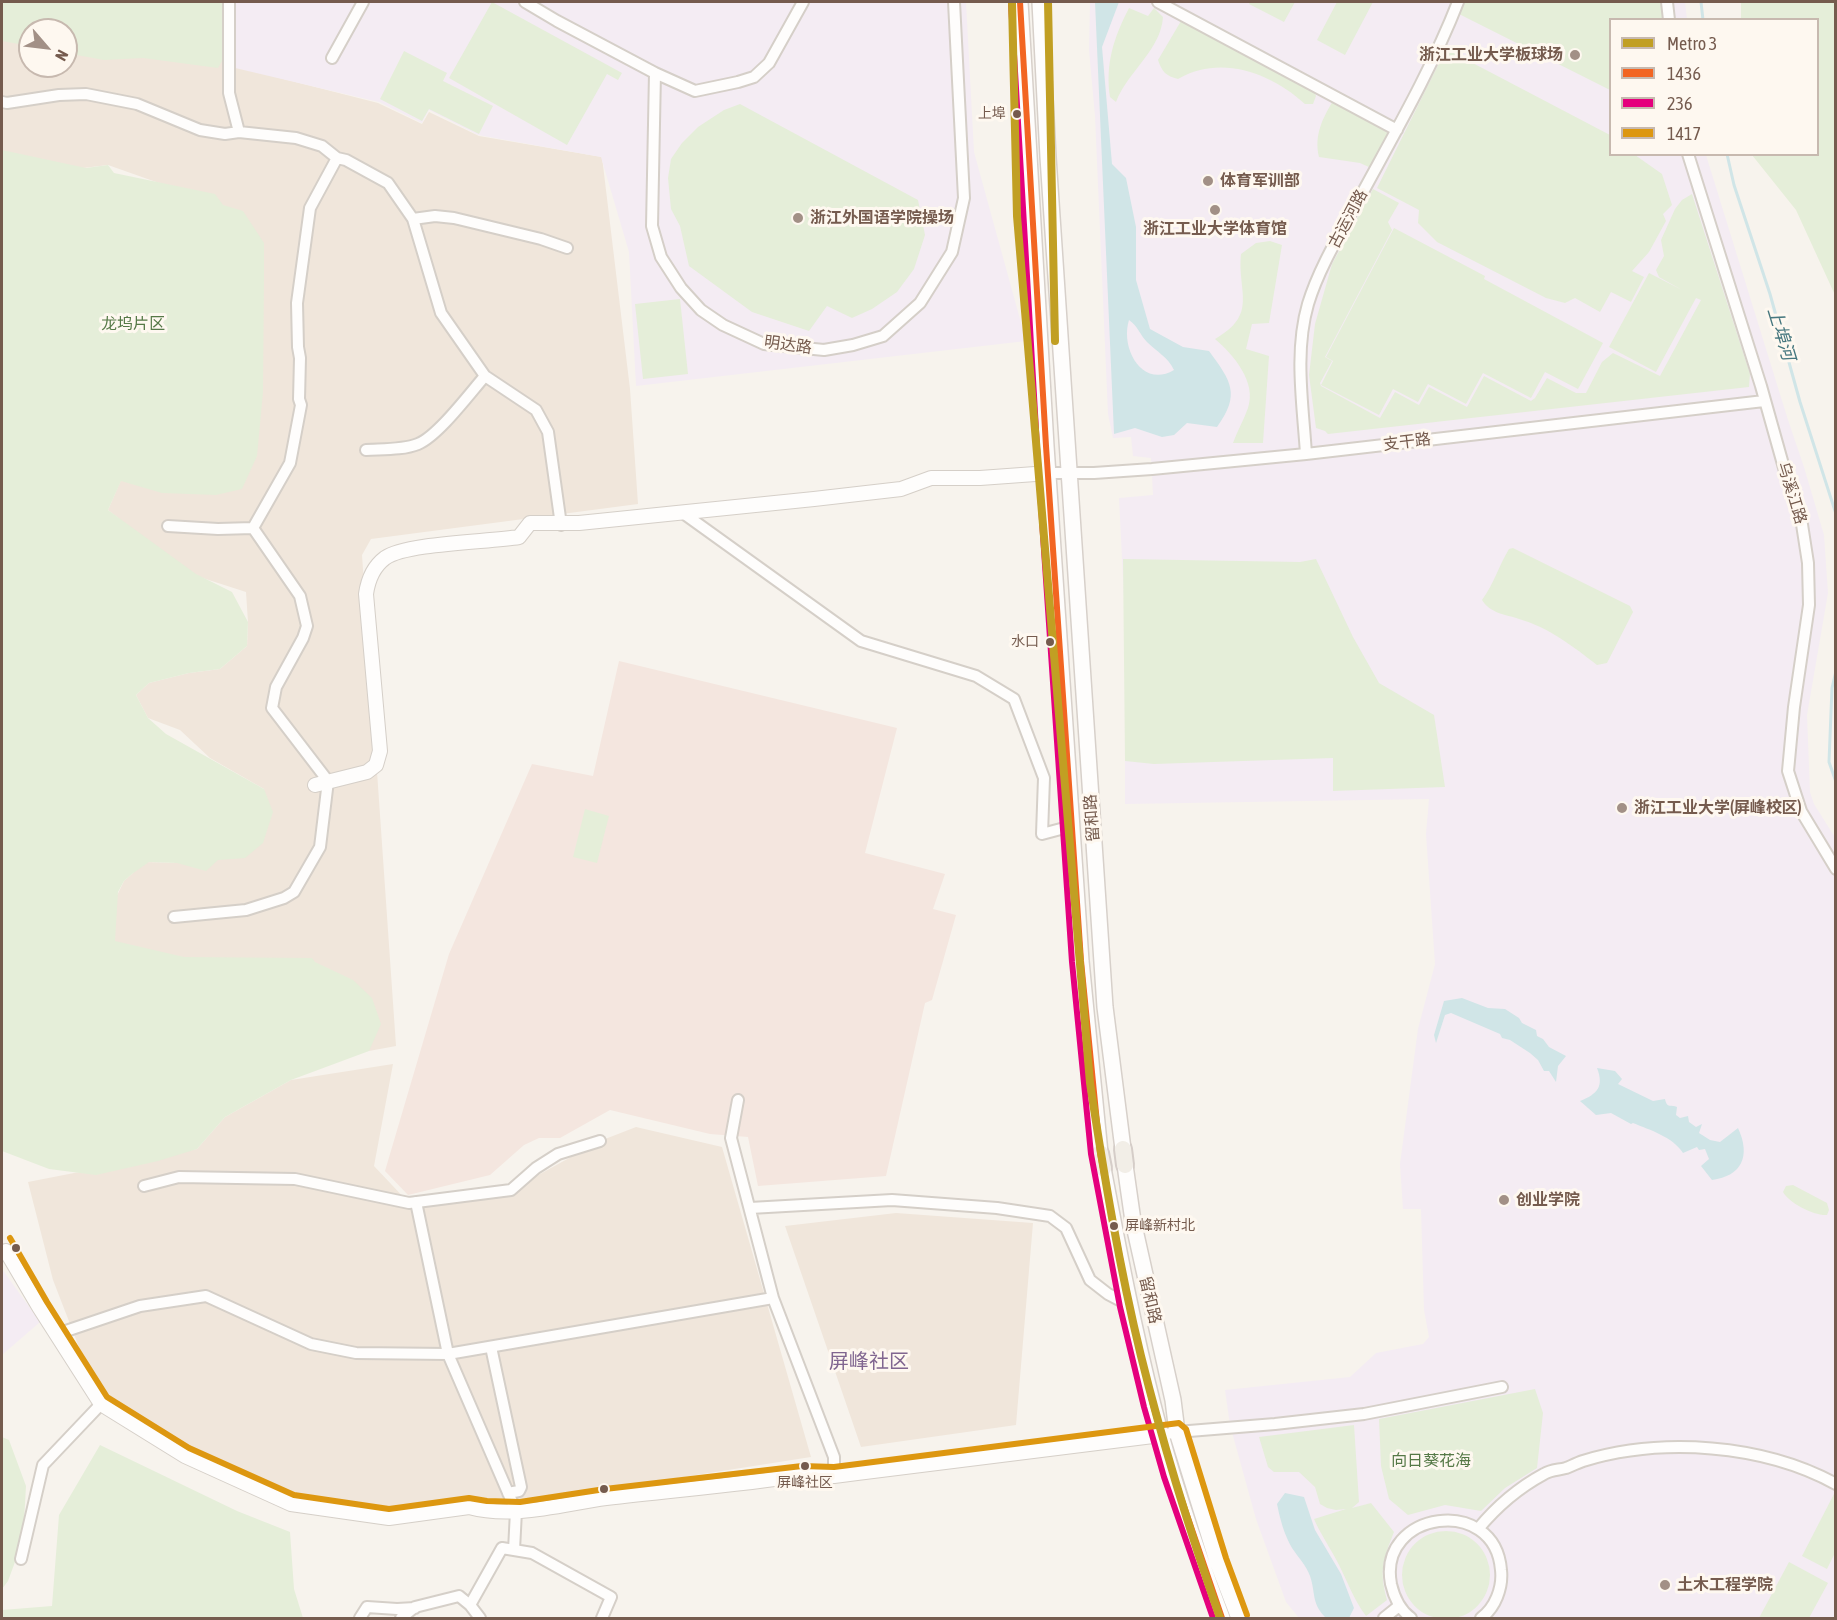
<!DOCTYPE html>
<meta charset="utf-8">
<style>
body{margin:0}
#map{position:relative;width:1837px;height:1620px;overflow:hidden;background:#f7f3ed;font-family:"Asap Condensed",sans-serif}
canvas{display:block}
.frame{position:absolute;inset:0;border:3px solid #755b4e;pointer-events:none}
.legend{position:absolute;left:1609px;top:18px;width:210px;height:138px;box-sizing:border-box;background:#fef8f0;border:2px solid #c7b9af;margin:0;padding:8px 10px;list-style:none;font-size:18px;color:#755b4e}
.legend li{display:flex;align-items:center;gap:12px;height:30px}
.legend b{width:30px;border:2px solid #c7b9af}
.north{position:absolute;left:18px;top:18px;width:60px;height:60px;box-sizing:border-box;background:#fef8f0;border:2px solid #c7b9af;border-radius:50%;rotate:118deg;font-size:16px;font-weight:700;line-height:24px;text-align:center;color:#755b4e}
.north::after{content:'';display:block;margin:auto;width:21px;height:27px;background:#a29086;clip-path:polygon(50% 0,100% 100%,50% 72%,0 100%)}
</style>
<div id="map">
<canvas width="1837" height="1620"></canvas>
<div class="frame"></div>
<ul class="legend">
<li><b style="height:8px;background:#c19f23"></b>Metro 3</li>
<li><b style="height:8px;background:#f26522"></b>1436</li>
<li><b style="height:8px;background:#e5007d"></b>236</li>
<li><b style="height:8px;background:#dd9710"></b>1417</li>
</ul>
<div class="north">N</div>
</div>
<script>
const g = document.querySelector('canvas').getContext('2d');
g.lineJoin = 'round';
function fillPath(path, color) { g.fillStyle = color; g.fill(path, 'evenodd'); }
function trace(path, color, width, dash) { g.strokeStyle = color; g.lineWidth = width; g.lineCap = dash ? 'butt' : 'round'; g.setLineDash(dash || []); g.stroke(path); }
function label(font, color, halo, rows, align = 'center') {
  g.font = font + ' "Asap Condensed","Noto Sans SC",sans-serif'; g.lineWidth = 6; g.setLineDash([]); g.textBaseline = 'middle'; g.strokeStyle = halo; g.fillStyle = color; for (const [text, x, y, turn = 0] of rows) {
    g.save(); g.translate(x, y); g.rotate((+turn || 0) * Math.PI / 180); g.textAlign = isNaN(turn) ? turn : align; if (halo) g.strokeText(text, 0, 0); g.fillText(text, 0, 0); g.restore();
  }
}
const residential = new Path2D(`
 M208,17L229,65L378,103L422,124L429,112L479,136L602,157L630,389L638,504L371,539L362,555L396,1046L369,1051L347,1002L132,960L106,933L109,912L124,881L145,862L181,863L264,789L210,758L180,730L148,718L136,695L149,683L189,673L220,669L247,646L248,622L246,592L187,573L108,510L121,480L190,194L108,165L75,169L2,170V37L30,40V66H66V44Z
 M393,1064L374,1166L409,1203L511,1190L600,1141L636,1127L722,1147L811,1457L607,1489L389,1518L291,1504L101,1404L53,1280L28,1182L197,1149L225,1117L291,1080Z
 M896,1213L1033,1223L1016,1425L861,1447L785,1226Z`);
const commercial = new Path2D(`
 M619,661L897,728L865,853L945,874L933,909L956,915L932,1000L925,1003L886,1176L758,1186L748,1137L710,1134L610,1110L560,1138H539L524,1145L490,1175L408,1195L385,1171L449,954L532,764L593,776Z`);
const education = new Path2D(`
 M233,2H966L974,152L1026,341L636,386L629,252L601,157L478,135L429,110L422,123L379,102L231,67Z
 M1090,2H1685L1687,19L1610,20V154L1706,155L1788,420L1804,467L1824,535L1828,593L1807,715L1810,792L1814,804L1836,839L1835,1618H1299L1286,1602L1256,1519L1230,1425L1225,1390L1350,1377L1376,1353L1423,1344L1429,1337L1424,1310L1421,1209H1403L1400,1164L1418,1029L1435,964L1426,834L1429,799L1125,804V619L1119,498L1153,495L1151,458L1133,456L1131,437L1113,438L1108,414L1095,116L1089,50Z
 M2,1269L40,1322L2,1355Z`);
const green = new Path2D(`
 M2,2H229L235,39L218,68L143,58L104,60L66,53V30H30V46L2,41Z
 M492,2L622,73L618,80L607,74L567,145L449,78Z
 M1250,2H1295L1284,22L1249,4Z
 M1337,2H1373L1345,55L1317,40Z
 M1462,2H1661L1663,19L1610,20V90L1457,13Z
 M1741,2H1835V295L1796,210L1752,155L1818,154V20L1741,19Z
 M1129,8L1148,16L1154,8L1163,17C1161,50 1128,71 1116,102L1110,97C1105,64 1114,37 1129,8Z
 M1181,21L1313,89L1316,96L1313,104H1305C1271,73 1221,54 1178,79C1166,76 1162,72 1158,60Z
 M1446,49L1610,135V154L1635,155L1662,174L1672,205L1663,214L1666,221L1649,252L1632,271L1644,277L1631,302L1611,292L1600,312L1575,298L1565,303L1546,298L1437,242L1418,223L1419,210L1377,188Z
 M404,51L447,73L443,81L493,106L479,134L429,109L422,121L380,99Z
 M1333,101L1388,133L1371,168L1360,163L1319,157C1314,136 1322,119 1333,101Z
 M740,104L918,200L925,235L914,269L897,292L872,309L852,318L827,306L809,331L752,312L689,266L680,226L671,209L668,178L671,159L682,143L698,127L724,110Z
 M2,150L86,168L108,165L114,173L215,194L223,205L243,211L264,243V276L263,392L257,456L242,489L216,495L162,493L121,481L108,510L196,574L232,592L248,622L247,646L220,669L189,673L149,683L136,695L148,718L166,734L264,789L273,812L263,843L245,858L218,860L206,871L177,863L149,862L132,874L124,881L118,892L115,941L184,957L312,958L315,962L353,980L372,998L381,1024L369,1051L291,1080L225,1117L197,1149L158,1161L96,1175L49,1169L2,1151Z
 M1373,189L1399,203L1388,222L1392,230L1325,357L1332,361L1320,383L1321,386L1380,418L1395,392L1419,405L1429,387L1467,407L1484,376L1531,401L1535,398L1547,378L1576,393H1586L1602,362L1613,353L1660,376L1701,300L1696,298L1656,372L1609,347L1649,273L1682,290L1659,277L1656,270L1664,256L1661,240L1675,209L1682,200L1692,194L1750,374L1749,387L1328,434L1325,431L1316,428L1309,375L1315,324L1332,264Z
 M1394,228L1485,276L1484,279L1603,343L1578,389L1545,372L1531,398L1483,373L1466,404L1428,384L1418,402L1393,389L1379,415L1321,385L1333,361L1326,357Z
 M1270,241L1282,245L1269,323L1252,324L1246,349L1269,356L1263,443H1233C1237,431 1244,420 1248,408C1257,382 1233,354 1215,339C1259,314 1237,292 1241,254L1256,243Z
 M680,299L688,374L643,379L635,304Z
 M1513,548L1630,606L1633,612L1607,663L1597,665C1574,647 1548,627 1519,619C1505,614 1491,614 1482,600C1494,584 1499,565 1509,549Z
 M1123,559L1300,562L1316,559L1353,637L1379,683L1434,715L1445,787L1333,791V758L1154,764L1125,761Z
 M585,809L609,816L597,863L573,857Z
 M1793,1185L1827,1203L1829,1210L1827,1215C1814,1216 1789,1203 1783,1192L1786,1186Z
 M1535,1389L1543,1413L1537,1468L1505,1488L1481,1511L1445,1505L1408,1515L1389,1499L1381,1466L1379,1419Z
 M1354,1425L1359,1502L1352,1508L1371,1503L1394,1532C1383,1560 1379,1570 1387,1600L1366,1616C1354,1600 1348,1583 1339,1565C1331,1549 1321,1535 1314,1519L1346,1509L1336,1510L1327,1508L1320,1504L1315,1487L1299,1472H1274L1268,1467L1259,1437Z
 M2,1437L9,1440L26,1486L23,1540L8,1581L2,1589Z
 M100,1445L237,1511L290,1532L294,1589L303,1618H2V1610L52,1606L59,1515Z
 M1835,1492V1553L1827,1569L1802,1556Z
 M1402 1575a44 44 0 1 1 88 0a44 44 0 1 1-88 0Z
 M1789,1562L1828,1583L1809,1618H1759Z`);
const water = new Path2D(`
 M1095,2H1119L1102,47L1112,164L1126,178L1136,227V280L1150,329L1183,347L1209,351C1231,381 1241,394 1217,427L1187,423L1174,435L1162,437L1135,428L1114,434ZM1129,320C1138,326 1140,335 1147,342C1157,352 1168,357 1174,370C1142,389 1120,348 1129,320Z
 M1462,998L1488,1008L1505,1009L1519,1018L1522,1023L1536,1030L1537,1036L1543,1039L1549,1047L1566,1056L1558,1066L1556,1082L1549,1071H1544L1538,1060L1530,1053L1510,1040L1502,1038L1500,1034L1451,1013L1445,1015L1436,1043L1434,1035L1444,1001Z
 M1597,1068L1615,1071L1622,1079L1618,1084L1653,1101L1665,1099C1667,1109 1671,1104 1677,1107L1676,1115L1680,1118L1688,1116L1689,1122L1696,1127L1702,1124L1699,1133L1710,1140L1720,1142L1738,1128C1751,1156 1742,1176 1712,1180L1701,1166L1709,1159L1705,1149L1699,1150L1697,1147L1683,1153C1673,1137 1650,1130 1633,1123L1631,1124L1611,1113L1596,1115L1580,1101C1598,1094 1604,1086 1597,1068Z
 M1285,1493L1304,1497L1315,1530L1341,1574L1354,1608L1349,1618H1326C1311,1603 1316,1594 1310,1576C1306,1565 1298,1557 1292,1548C1284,1534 1280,1519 1277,1504Z`);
const stream = new Path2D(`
 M1701,2L1703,20
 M1727,154L1734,185L1770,294L1800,402L1836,514
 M1836,671L1832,688L1829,762L1836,782`);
const minor = new Path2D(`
 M229,2V93L239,132
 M525,2L557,21L655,73L695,91L738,82L754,77L769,63L803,2
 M1158,2L1397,130
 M1667,2L1669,20
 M332,58L363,2
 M655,73L652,226L661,257L681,288L701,310L723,325L764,344L824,350L853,345L883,336L920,303L952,252L964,198L954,2
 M2,102L7,103L59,95L86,94L137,104L200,130L225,134L239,132L296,138L322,146L337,158L346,160L388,183L413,219L441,313L485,376L536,410L548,432L561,525
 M1688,154L1761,386L1786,475L1801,518L1808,563L1809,605L1794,707L1788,771L1801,811L1836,869
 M413,219L435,216L454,218L541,239L567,248
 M366,450C383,449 403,450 418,444C438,436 470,393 485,376
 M1306,454C1303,405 1294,352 1308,304C1319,268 1340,234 1358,201C1393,136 1431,71 1458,2
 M1049,473H1094L1152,469L1306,454L1764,401
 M683,513L861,641L976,676L1014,699L1044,778L1042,834L1072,826
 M168,526L218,529L253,528
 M253,528L290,463L301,405L299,399L300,358L298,347L297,303L310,208L337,158
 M174,917L246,910L284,898L294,892L320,847L328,781L272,708L276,687L303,638L307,626L300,596L253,528
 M738,1100L731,1138L773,1298L834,1457V1476
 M144,1186L179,1177L295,1179L409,1203L511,1190L536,1168L558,1154L600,1141
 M416,1202L448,1354L516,1511L514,1550
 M750,1208L892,1200L997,1208L1050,1216L1066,1228L1090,1280L1108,1294L1129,1305
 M57,1334L140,1306L206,1296L311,1344L356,1353L448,1354L773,1298
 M491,1347L521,1487L519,1491L508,1493
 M1161,1435L1177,1432L1275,1424L1364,1414L1502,1387
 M1478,1529C1497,1506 1518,1488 1544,1474C1550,1470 1558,1470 1566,1468C1571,1466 1577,1463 1583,1461C1662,1437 1763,1444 1836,1484
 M21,1559L43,1465L101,1404
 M360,1618L367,1607L397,1609L415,1608
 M401,1618L415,1607L459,1596L470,1605
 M480,1618L470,1605L502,1548L532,1553L611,1597L602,1618
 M1384,1618L1399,1606
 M1411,1618C1400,1610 1394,1597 1391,1584C1377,1511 1495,1494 1501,1570C1503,1588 1495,1608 1481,1618`);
const tertiary = new Path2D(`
 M315,785L367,772L376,765L380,751L366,594C368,580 373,567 385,558C406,543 489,542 519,537L530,523H579L814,499L901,489L931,478H980L1049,473
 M6,1251L39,1307L101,1404L185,1456L291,1504L389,1518L469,1507C513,1519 562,1504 606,1498C672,1490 738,1485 803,1475L834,1476L857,1473L1161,1435`);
const secondary = new Path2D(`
 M1020,2L1046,446L1081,961L1100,1153
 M1040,2L1048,157L1105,1007L1123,1149
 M1125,1165L1133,1221L1173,1400L1177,1432L1217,1561L1239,1618
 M1103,1168C1118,1247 1133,1327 1153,1405C1171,1477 1196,1549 1222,1618`);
const primary = new Path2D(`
 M1123,1149L1125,1165
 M1100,1153L1103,1168`);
const bus1 = new Path2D(`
 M1020,2L1046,446L1081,961L1100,1153L1129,1305L1153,1405L1173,1474L1222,1618`);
const bus2 = new Path2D(`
 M1011,3L1037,447L1072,962L1091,1154L1120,1307L1144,1407L1164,1477L1213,1618`);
const bus3 = new Path2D(`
 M10,1238L47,1302L107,1397L189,1448L294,1495L389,1509L469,1498L487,1501L520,1502L605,1489L802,1466L834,1467L1179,1423L1186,1429L1226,1558L1247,1615`);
const metro1 = new Path2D(`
 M1012,2L1017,216L1090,1083C1104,1175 1119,1266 1141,1356C1163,1445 1190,1532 1220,1618
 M1048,2L1055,341`);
const markers = [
 [1575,55,6,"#a29086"],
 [1017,114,5,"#755b4e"],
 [1208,181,6,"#a29086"],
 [1215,210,6,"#a29086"],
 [798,218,6,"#a29086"],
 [1050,642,5,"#755b4e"],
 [1622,808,6,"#a29086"],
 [1504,1200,6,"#a29086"],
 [1114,1226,5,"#755b4e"],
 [16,1248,5,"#755b4e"],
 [805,1466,5,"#755b4e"],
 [604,1489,5,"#755b4e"],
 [1665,1585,6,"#a29086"]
];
const busNames = [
 ["上埠",1006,114],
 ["水口",1039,642],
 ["屏峰新村北",1125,1226,"left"],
 ["屏峰社区",805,1483,"center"]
];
const poiNames = [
 ["浙江工业大学板球场",1563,55,"right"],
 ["体育军训部",1220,181],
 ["浙江外国语学院操场",810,218],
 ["浙江工业大学体育馆",1215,229,"center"],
 ["浙江工业大学(屏峰校区)",1634,808],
 ["创业学院",1516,1200],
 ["土木工程学院",1677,1585]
];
const streetNames = [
 ["古运河路",1348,219,-62],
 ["明达路",788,345,8],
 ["支干路",1407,442,-7],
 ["乌溪江路",1792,493,73],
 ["留和路",1092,818,-94],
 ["留和路",1150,1300,77]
];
const parkNames = [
 ["龙坞片区",133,324],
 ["向日葵花海",1431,1461]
];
const waterNames = [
 ["上埠河",1781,334,73]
];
const quarterNames = [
 ["屏峰社区",869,1362]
];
fillPath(residential, '#f0e6db');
fillPath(commercial, '#f4e6df');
fillPath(education, '#f4ecf3');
fillPath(green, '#e5eed9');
fillPath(water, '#d0e5e7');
trace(stream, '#d0e5e7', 3);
trace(minor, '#d5cfc8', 14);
trace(tertiary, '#d5cfc8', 16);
trace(secondary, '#d7d0ca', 18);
trace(primary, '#d5cdc8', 20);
trace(minor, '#fefdfc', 10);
trace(tertiary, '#fefdfc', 14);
trace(secondary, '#fefdfc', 15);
trace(primary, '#f2eee7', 16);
trace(bus1, '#f26522', 6);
trace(bus2, '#e5007d', 6);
trace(bus3, '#dd9710', 6);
trace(metro1, '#c19f23', 8);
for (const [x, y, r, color] of markers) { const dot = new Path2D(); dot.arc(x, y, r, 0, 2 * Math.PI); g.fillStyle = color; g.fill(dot); trace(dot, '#fef8f0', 2); }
label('14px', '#755b4e', '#fef8f0', busNames, 'right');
label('bold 16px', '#755b4e', '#fef8f0', poiNames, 'left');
label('16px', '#755b4e', '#fef8f0', streetNames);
label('16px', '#567947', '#fef8f0', parkNames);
label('italic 18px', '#46777f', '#fef8f0', waterNames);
label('20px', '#816690', '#fef8f0', quarterNames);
</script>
